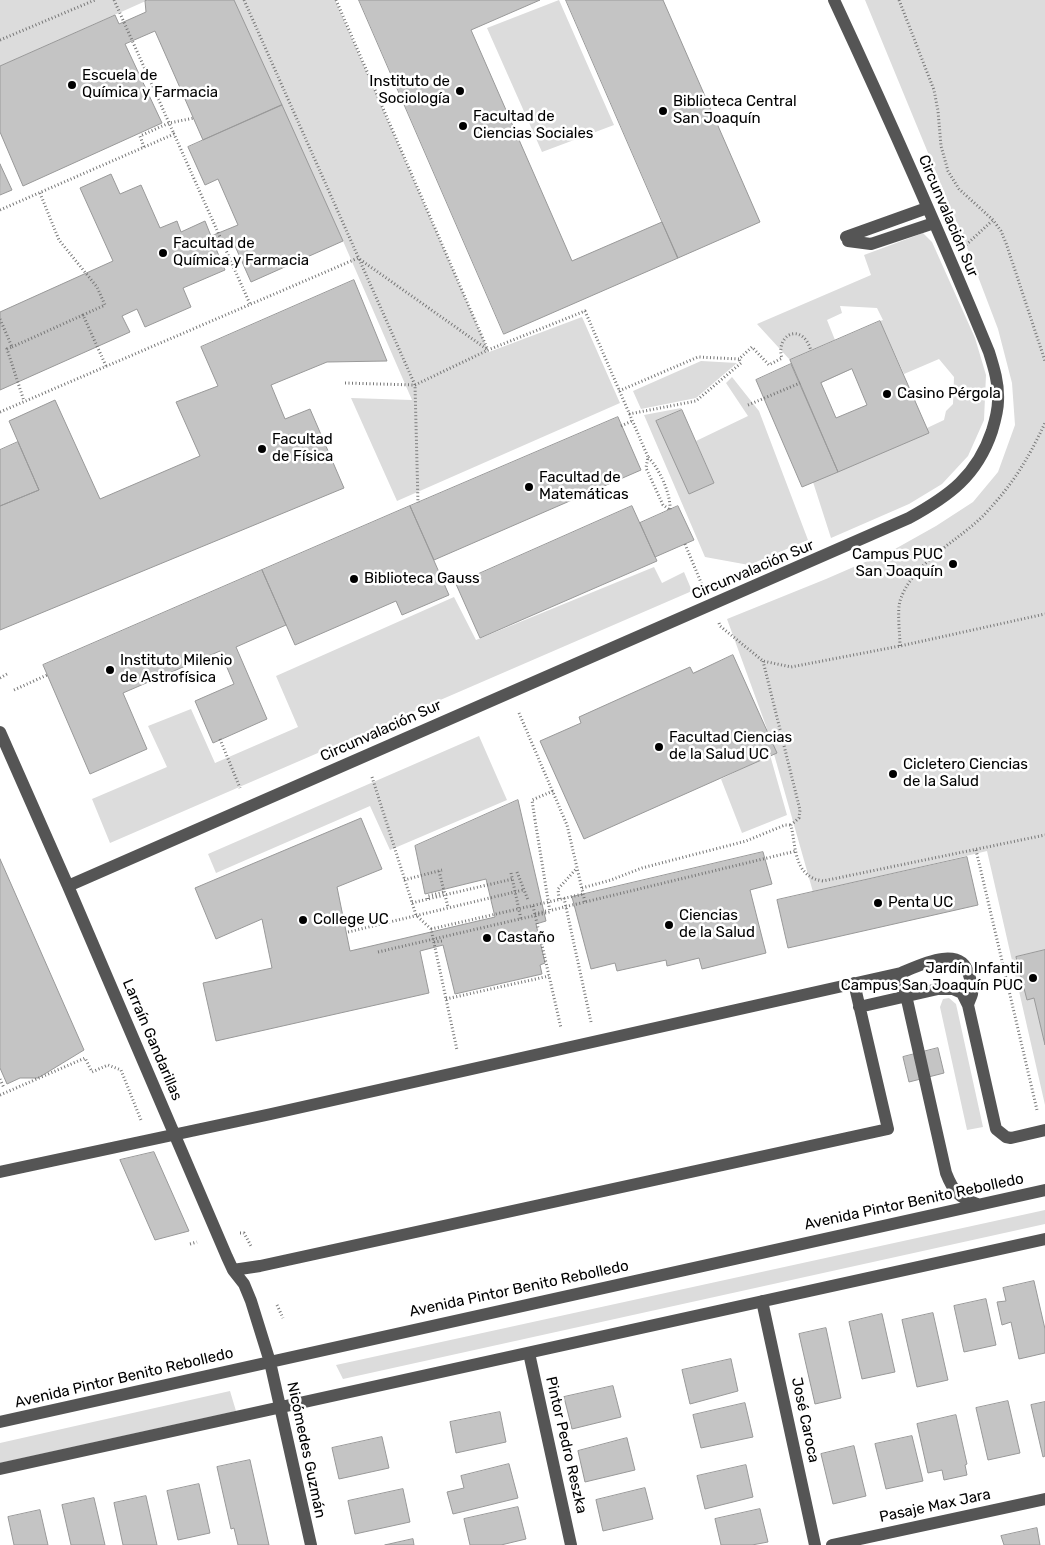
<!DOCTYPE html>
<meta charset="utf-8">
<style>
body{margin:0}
canvas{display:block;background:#fff}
</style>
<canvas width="1045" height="1545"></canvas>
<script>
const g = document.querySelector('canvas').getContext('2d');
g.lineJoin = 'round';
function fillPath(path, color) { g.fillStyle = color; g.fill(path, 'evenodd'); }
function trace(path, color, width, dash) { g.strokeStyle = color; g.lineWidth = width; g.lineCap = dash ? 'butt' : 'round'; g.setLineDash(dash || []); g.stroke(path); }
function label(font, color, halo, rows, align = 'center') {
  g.font = font + ' Rubik,sans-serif'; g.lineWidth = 5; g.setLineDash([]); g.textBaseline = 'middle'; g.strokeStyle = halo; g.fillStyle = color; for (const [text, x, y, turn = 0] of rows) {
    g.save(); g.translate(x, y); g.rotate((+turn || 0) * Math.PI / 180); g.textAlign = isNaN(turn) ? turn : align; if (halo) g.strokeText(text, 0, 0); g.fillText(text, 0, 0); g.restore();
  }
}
const green = new Path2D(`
 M0,0H148L0,66Z
 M234,0H335L489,352L582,317L620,403L397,501L351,398L412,400L343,241Z
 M559,0L614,125L542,152L487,28Z
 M865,0H1045V1105L987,851L813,892L766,726L727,619L826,579L895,549L936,526L973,502L998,472L1015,425L1012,383L998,329L966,245Z
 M923,233L932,242L975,338L986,375L984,420L968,456L942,484L909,504L831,538L813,482L928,433L927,428L944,420L946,411L953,404L954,377L939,359L904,374L880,321L883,320L877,308L840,306L842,313L827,320L835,340L790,360L757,324L871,275L864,255Z
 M701,361L737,363L696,398L641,409L633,391Z
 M732,377L759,411L808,540L749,565L705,557L644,415L681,408L682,410L657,421L689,494L714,483L696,441L748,416L726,383Z
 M654,567L662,583L684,572L692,591L110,843L92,799L167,767L148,726L191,709L215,763L298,727L276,676L454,597L476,640Z
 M479,736L507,800L390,850L370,806L216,873L208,854Z
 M770,755L787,815L742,833L721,779Z
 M949,998L956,1004L983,1127L967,1130L940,1007L943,999Z
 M1045,1210V1224L343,1379L336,1365Z
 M230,1391L236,1411L0,1463V1443Z`);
const building = new Path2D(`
 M148,0H234L282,105L203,140L155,31L125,44L162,123L23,186L0,132V66L115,15L119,24L146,12L145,1Z
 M359,0H540L471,30L572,261L662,222L678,258L504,334Z
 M566,0H663L760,222L678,258Z
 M282,105L343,241L251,282L231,237L214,244L225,270L183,288L191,307L145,327L137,309L122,316L130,332L0,390V312L113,261L80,188L111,174L120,194L141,185L160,228L177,221L181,232L205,221L211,236L238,225L218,179L205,185L188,147Z
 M0,164L12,190L0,195Z
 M354,280L387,361L327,362L271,385L285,419L310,409L344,488L0,630V506L39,490L9,421L55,400L100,499L200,456L176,402L218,386L201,347Z
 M880,321L929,433L838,472L790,360ZM852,369L867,405L836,418L821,383Z
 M791,364L838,472L802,487L756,380Z
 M682,410L714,483L689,494L656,421Z
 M618,417L641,470L434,560L410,506Z
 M18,442L39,490L0,506V450Z
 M410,506L449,595L402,615L396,601L295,645L262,570Z
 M632,506L657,561L480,638L456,584Z
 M678,506L694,540L655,557L640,523Z
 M262,570L286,625L236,647L267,719L213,743L195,701L234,684L220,651L123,693L147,749L90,774L43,665Z
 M733,655L777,753L584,839L540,741L581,723L579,717L690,667L693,673Z
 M518,800L546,921L536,924L545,963L540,965L542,974L455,994L443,945L420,951L429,993L216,1041L203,983L272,968L262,919L216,939L195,888L361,818L382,869L337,887L350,951L495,917L486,879L425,894L415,846Z
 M763,852L772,884L750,890L766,953L702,969L699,958L667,966L666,960L617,971L615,963L591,969L572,897Z
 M967,857L978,905L788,948L777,900Z
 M0,859L84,1050L38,1078H20L7,1084L0,1068Z
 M1045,950V1045L1034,998L1027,1000L1016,957Z
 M938,1048L944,1073L909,1082L903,1057Z
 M154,1152L189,1231L155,1240L120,1160Z
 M1034,1281L1045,1329V1353L1019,1359L1011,1322L1002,1325L997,1302L1006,1301L1003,1288Z
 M986,1299L996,1345L964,1352L954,1306Z
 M933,1313L948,1380L917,1387L902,1320Z
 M882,1314L895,1372L862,1379L849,1322Z
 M826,1328L841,1398L815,1404L799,1334Z
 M731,1359L738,1391L690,1404L682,1370Z
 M613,1386L621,1417L572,1429L564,1397Z
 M1008,1401L1020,1453L988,1460L976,1408Z
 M1045,1402V1456L1043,1457L1031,1405Z
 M745,1403L753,1437L701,1448L693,1415Z
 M500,1412L506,1442L456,1453L450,1422Z
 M956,1415L967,1464L965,1465L967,1475L944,1480L942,1470L928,1473L917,1424Z
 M912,1436L923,1481L886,1489L875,1444Z
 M382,1437L389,1468L339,1479L332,1448Z
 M627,1438L635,1470L585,1482L578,1451Z
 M854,1446L866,1496L833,1504L821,1454Z
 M250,1460L269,1545H238L234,1528L231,1529L217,1467Z
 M509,1464L518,1498L453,1514L447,1492L464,1488L461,1476Z
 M746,1465L753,1497L705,1509L697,1476Z
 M199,1484L210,1533L178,1540L167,1491Z
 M645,1488L653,1519L603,1531L596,1500Z
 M403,1489L410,1522L355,1534L348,1501Z
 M146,1496L157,1545H123L114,1503Z
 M94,1498L105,1545H71L62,1505Z
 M518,1507L526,1539L501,1545H470L464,1519Z
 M760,1509L768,1542L752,1545H721L715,1519Z
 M40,1510L48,1545H14L8,1517Z
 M1037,1528L1040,1545H1004L1001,1536Z
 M413,1539L414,1545H385Z`);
const path = new Path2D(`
 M114,0L174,134
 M244,0L415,385L418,503
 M336,0L487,348
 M899,0L934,90L938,111L941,146L948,171L959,189L993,220L1001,231L1006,243L1045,361
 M0,40L95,0
 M144,147L140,136L169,123L194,118
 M40,193L59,240L97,287L105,305L83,315L106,366
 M0,210L174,134L250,304
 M966,245L993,220
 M0,319L12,347L7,349L24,401
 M12,347L83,315
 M345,383L415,385L488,350L585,311L648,457L646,468L663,505L670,510C671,494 659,468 648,457
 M619,391L698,357L739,359L752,347L769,365L782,358C776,339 794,325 806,340C808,343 810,347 811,351
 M748,405L800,383
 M0,412L358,258L488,350
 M629,414L696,401L741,363L739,359
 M621,426L632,421
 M685,544L702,585
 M719,623L720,626L763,661L791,667L900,646L1045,614
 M900,646C900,634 897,612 900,601C912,563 957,542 984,515C1013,484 1027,461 1045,423
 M763,661L800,810L799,818L791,825C796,848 794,877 823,881L1045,835
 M0,678L7,674
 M14,690L47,675
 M519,713L567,825L585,902
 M220,739L240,788
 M372,777L416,915L431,929L457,1050
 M535,820L532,800L553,791
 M976,850L1037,1110
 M439,871L448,907
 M517,872L528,900
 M404,880L442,870
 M487,885L513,879
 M582,888L611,880L642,868L746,841L785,825H791
 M564,898L591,1022
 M428,899V896L444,892
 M559,899L558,889L577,868
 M412,903L436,897
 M533,906L561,1028
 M552,910L796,851
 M535,914L546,911
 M431,929L583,894
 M348,932L523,890
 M434,942L442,941
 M446,999L549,976
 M0,1079L4,1088
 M0,1095L85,1058L92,1072L108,1065L121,1070L141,1120
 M240,1233H244L251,1246
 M190,1244L197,1242
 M277,1305L283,1318`);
const minor = new Path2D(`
 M846,237L927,208
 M848,241L871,244L934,223
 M0,732L68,886L227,1257L233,1270L244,1284L251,1301L270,1362L311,1545
 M68,886L909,518C949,496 977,476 992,431C995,421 998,411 998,401C999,384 994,368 989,352C940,233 888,116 834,0
 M901,973C920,965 961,944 969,975C971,981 973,988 972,994C971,998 969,1001 968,1005
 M859,1007L938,989H953L962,993L968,1005L996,1129L1006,1137L1011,1138L1045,1130
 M0,1172L271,1114L901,973L946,1173C953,1191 959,1198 977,1204
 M233,1270L260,1266L888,1129L854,983
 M762,1301L815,1545
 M529,1353L571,1545
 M0,1422L1045,1190
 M0,1469L1045,1239
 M832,1545L1045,1499`);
const pathBridge = new Path2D(`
 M511,873L521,919
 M436,897L487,885
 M378,952L550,912L535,820`);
const markers = [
 [72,85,5,"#000"],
 [460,91,5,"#000"],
 [663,111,5,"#000"],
 [463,126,5,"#000"],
 [163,253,5,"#000"],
 [887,394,5,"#000"],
 [262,449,5,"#000"],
 [529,487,5,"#000"],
 [953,564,5,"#000"],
 [354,579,5,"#000"],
 [110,670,5,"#000"],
 [659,747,5,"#000"],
 [893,774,5,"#000"],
 [878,903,5,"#000"],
 [303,920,5,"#000"],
 [669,925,5,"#000"],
 [487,938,5,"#000"],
 [1033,978,5,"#000"]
];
const poiNames = [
 ["Escuela de",82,76],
 ["Química y Farmacia",82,93],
 ["Instituto de",450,82,"right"],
 ["Sociología",450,99,"right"],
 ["Biblioteca Central",673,102],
 ["San Joaquín",673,119],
 ["Facultad de",473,117],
 ["Ciencias Sociales",473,134],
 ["Facultad de",173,244],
 ["Química y Farmacia",173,261],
 ["Casino Pérgola",897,394],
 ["Facultad",272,440],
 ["de Física",272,457],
 ["Facultad de",539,478],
 ["Matemáticas",539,495],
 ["Campus PUC",943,555,"right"],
 ["San Joaquín",943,572,"right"],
 ["Biblioteca Gauss",364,579],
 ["Instituto Milenio",120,661],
 ["de Astrofísica",120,678],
 ["Facultad Ciencias",669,738],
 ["de la Salud UC",669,755],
 ["Cicletero Ciencias",903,765],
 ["de la Salud",903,782],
 ["Penta UC",888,903],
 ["Ciencias",679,916],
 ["de la Salud",679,933],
 ["College UC",313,920],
 ["Castaño",497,938],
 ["Jardín Infantil",1023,969,"right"],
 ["Campus San Joaquín PUC",1023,986,"right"]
];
const streetNames = [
 ["Circunvalación Sur",948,216,67],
 ["Circunvalación Sur",753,570,-23],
 ["Circunvalación Sur",381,731,-24],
 ["Larraín Gandarillas",152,1040,67],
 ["Avenida Pintor Benito Rebolledo",914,1202,-12],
 ["Avenida Pintor Benito Rebolledo",519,1289,-12],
 ["Avenida Pintor Benito Rebolledo",124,1378,-13],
 ["José Caroca",805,1420,78],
 ["Pintor Pedro Reszka",566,1445,77],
 ["Nicómedes Guzmán",306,1450,78],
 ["Pasaje Max Jara",935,1506,-12]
];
fillPath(green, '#dcdcdc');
fillPath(building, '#c4c4c4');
trace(building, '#999', 1);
trace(path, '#777', 3, [1, 2.5]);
trace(minor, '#555', 12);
trace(pathBridge, '#777', 3, [1, 2.5]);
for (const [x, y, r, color] of markers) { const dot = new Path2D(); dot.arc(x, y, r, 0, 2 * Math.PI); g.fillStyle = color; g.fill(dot); trace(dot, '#fff', 2); }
label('15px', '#000', '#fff', poiNames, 'left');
label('15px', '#000', '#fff', streetNames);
</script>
